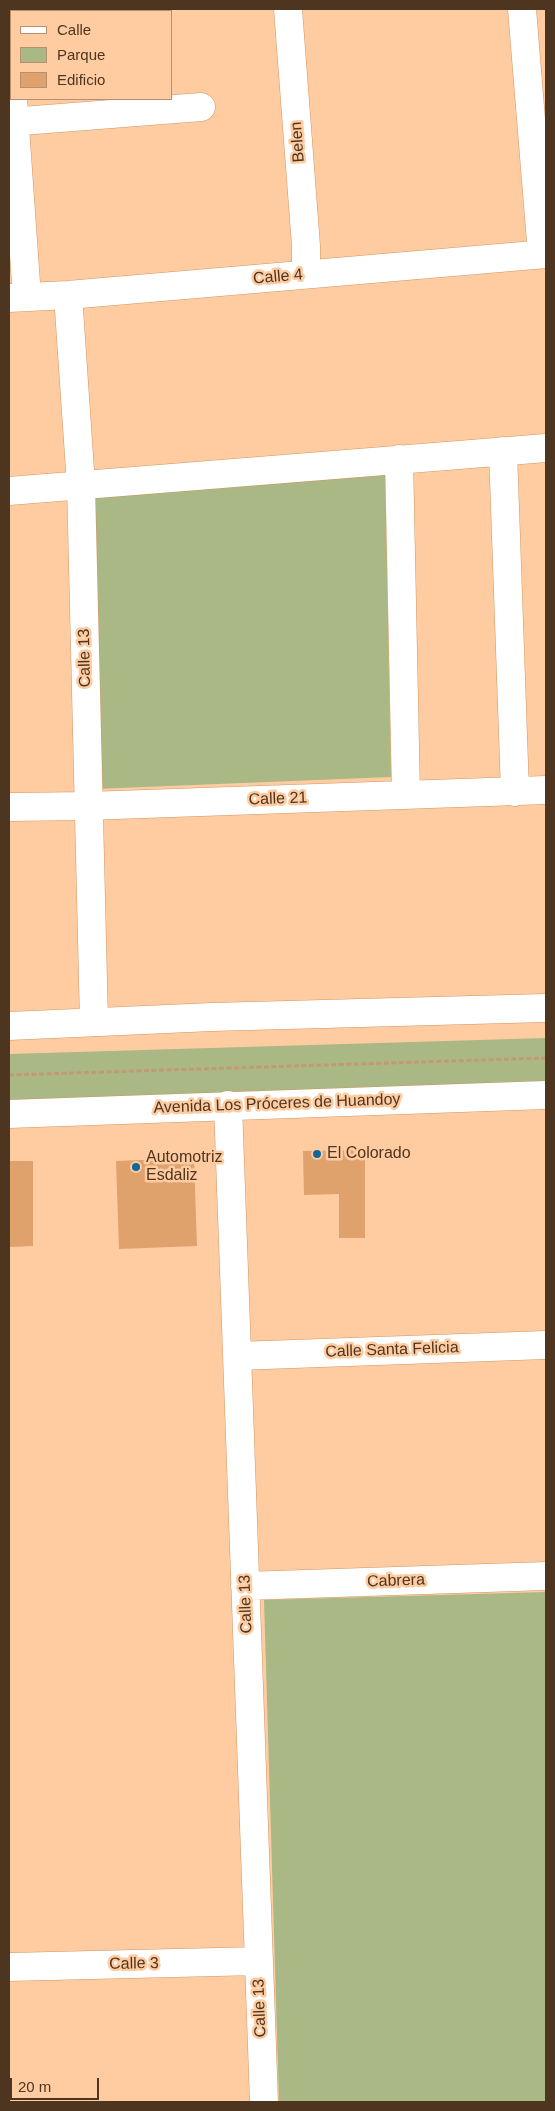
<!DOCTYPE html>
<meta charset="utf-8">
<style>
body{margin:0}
#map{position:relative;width:555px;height:2111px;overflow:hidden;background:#ffcca2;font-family:Arial,sans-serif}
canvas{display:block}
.frame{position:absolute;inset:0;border:10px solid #4e351f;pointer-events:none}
.legend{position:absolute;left:10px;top:10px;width:162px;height:90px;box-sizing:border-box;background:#ffcca2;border:1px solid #b8906e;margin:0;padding:6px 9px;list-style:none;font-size:15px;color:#4e351f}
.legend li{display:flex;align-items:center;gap:10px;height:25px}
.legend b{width:25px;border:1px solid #b8906e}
.scale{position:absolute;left:10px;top:2078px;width:89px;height:22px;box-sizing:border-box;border:2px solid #4e351f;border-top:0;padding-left:6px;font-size:15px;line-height:18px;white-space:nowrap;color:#4e351f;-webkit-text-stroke:4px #ffcca2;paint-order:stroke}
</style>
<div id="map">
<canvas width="555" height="2111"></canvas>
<div class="frame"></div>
<ul class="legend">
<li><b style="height:6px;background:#fff"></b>Calle</li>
<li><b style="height:14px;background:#aab885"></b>Parque</li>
<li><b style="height:14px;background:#dfa26d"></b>Edificio</li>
</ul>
<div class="scale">20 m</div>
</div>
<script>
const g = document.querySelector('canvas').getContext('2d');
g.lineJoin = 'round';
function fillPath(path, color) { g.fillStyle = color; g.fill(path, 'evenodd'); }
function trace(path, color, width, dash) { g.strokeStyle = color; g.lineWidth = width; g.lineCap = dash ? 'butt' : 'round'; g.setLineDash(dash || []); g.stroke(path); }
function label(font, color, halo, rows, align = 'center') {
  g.font = font + ' Arial,sans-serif'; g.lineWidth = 5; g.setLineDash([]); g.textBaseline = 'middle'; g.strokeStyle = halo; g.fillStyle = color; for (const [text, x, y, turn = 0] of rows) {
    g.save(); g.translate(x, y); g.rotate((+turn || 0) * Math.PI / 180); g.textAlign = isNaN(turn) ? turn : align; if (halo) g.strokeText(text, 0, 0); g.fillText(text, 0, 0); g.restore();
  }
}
const green = new Path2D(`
 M385,468L391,777L95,789L89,494Z
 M546,1038V1086L9,1103V1054Z
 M546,1592V2102H279L264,1600Z`);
const building = new Path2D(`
 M365,1150V1238H339V1194L304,1195L303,1151Z
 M194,1158L197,1246L119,1249L116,1161Z
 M9,1161H33V1246L9,1247Z`);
const path = new Path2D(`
 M9,1075L546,1058`);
const street = new Path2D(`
 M116,9V11
 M288,9L306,246V274
 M522,9L542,254
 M9,44L11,80
 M13,99L27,297
 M9,122L201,107
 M68,295L81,485L94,1022
 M9,298L68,295L546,254
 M503,451L515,792
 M399,459L406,795
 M9,491L546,448
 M9,807L87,806L546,790
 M228,1105L264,2102
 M237,1356L546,1345
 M245,1586L546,1576
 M9,1967L258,1961`);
const secondary = new Path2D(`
 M9,1026L212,1017L546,1008
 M9,1114L546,1095`);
const markers = [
 [317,1154,5,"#116798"],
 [136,1167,5,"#116798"]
];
const streetNames = [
 ["Belen",298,142,-94],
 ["Calle 4",278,277,-5],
 ["Calle 13",85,658,-91],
 ["Calle 21",278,799,-2],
 ["Avenida Los Próceres de Huandoy",277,1104,-2],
 ["Calle Santa Felicia",392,1350,-2],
 ["Cabrera",396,1581,-2],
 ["Calle 13",246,1604,-92],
 ["Calle 3",134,1964,-1],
 ["Calle 13",260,2008,-92]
];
const poiNames = [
 ["El Colorado",327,1154],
 ["Automotriz",146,1158],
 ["Esdaliz",146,1176]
];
fillPath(green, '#aab885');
fillPath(building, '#dfa26d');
trace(street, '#d19561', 29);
trace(secondary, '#d19561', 29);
trace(path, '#c39875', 3, [5, 2.5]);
trace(street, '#fff', 28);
trace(secondary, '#fff', 28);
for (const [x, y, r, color] of markers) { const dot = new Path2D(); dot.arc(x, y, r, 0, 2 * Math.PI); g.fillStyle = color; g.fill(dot); trace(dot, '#ffcca2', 2); }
label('16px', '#4e351f', '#ffcca2', streetNames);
label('16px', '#4e351f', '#ffcca2', poiNames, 'left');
</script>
